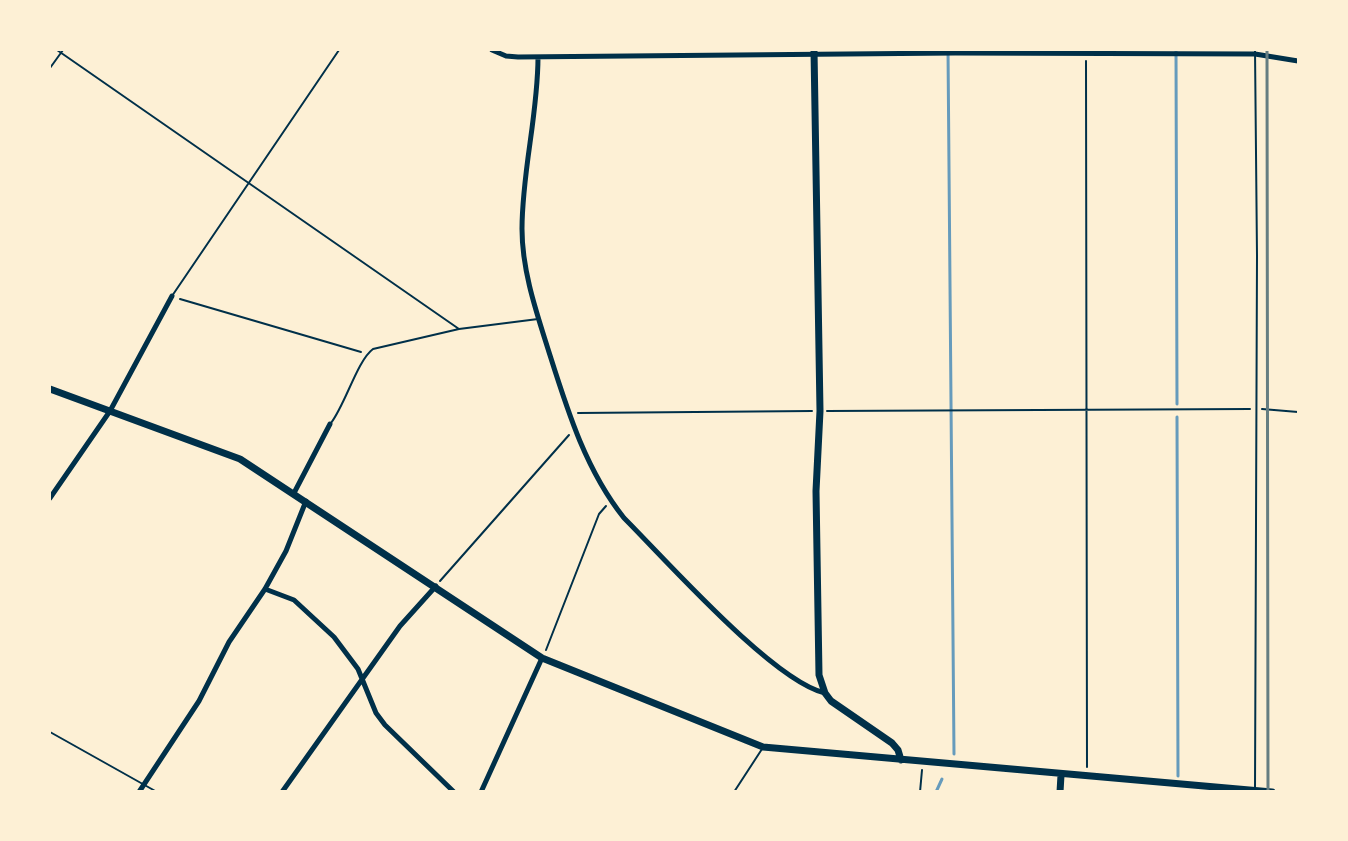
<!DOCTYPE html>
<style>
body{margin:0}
#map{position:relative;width:1348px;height:841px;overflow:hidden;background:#fdf0d5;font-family:Cabin,sans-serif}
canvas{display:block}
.frame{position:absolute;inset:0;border:51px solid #fdf0d5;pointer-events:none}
</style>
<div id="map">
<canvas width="1348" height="841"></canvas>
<div class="frame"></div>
</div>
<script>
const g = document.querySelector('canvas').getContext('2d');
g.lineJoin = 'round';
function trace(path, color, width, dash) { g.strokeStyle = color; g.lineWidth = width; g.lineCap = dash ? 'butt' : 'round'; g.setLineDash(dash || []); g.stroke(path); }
const stream = new Path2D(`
 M948,50L954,754
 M1176,50L1177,404
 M1177,417L1178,776
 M936,792L942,779`);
const path = new Path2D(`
 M1086,61L1087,767
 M180,299L361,352
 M1262,409L1298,412
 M827,411L1250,409
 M578,413L812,411
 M440,581L569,435
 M546,650L599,514L606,506
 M920,792L922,770`);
const service = new Path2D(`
 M57,50L459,329
 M1255,50L1257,256L1255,788
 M50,68L63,50
 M172,296L339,50
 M331,423C346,403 357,361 373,349L459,329L538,319
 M50,732L157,792
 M734,792L762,749`);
const minor = new Path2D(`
 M492,50L506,56L518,57L955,53L1255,54L1298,61
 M538,57C538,115 522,171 522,229C522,270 536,311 548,349C567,409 585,469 624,518C666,560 773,681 825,693
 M294,493L330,424
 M50,498L110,411L172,296
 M265,589L294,600L334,637L358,669L376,713L385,725L454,792
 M139,792L199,701L229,642L265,589L286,551L306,501
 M282,792L400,626L436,586
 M481,792L542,658`);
const tertiary = new Path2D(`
 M814,50L820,411L816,491L819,675L825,693L831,701L892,743L898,750L901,760
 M50,389L240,459L542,658L763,747L1272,792
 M1060,792L1061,775`);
const rail = new Path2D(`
 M1267,50L1268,792`);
trace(stream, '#669bbc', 3);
trace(path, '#003049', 2);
trace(service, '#003049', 2);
trace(minor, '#003049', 5);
trace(tertiary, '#003049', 7);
trace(rail, '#657d81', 3);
</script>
